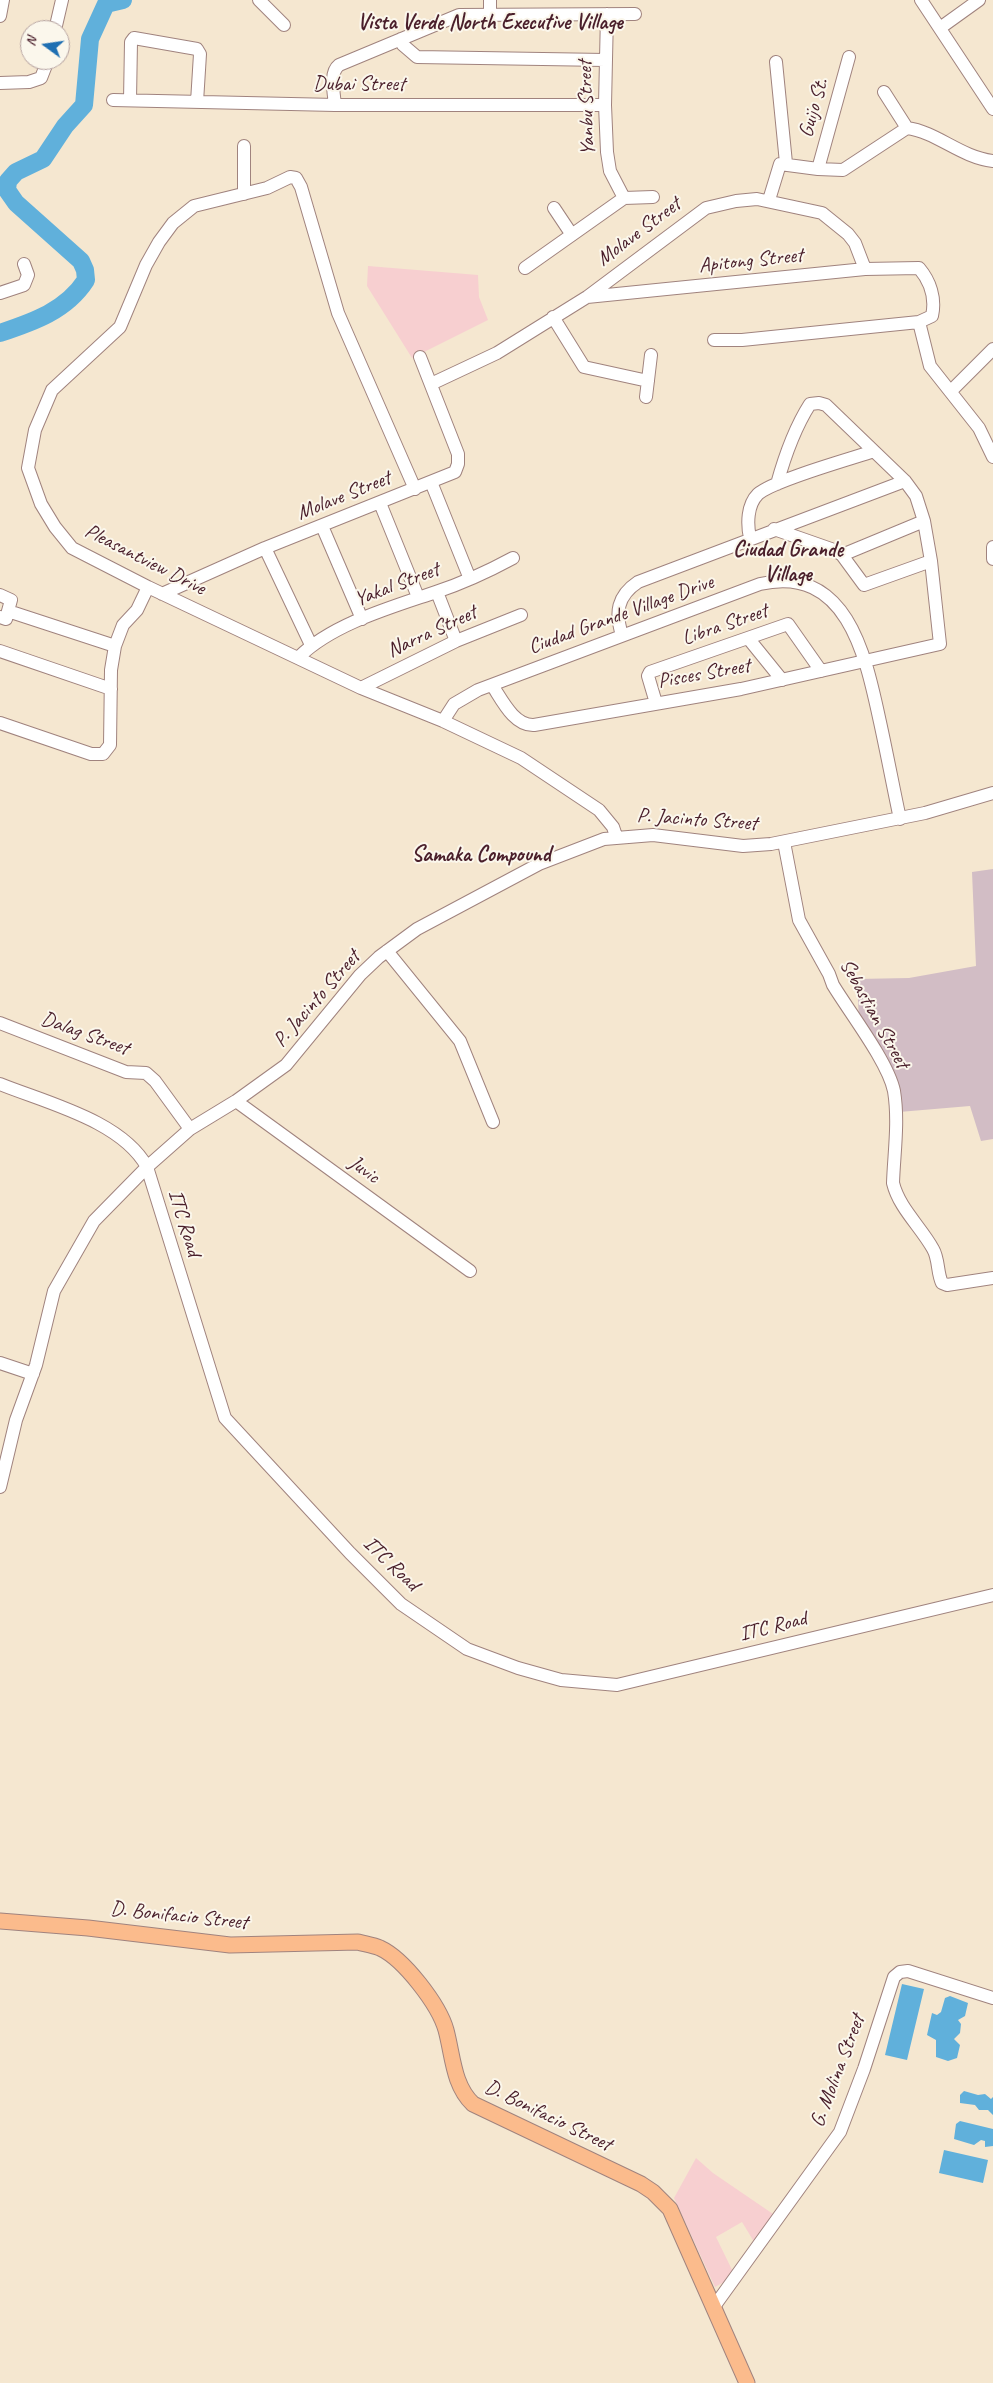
<!DOCTYPE html>
<style>
body{margin:0}
#map{position:relative;width:993px;height:2383px;overflow:hidden;background:#f5e7d0;font-family:Caveat,sans-serif}
canvas{display:block}
.north{position:absolute;left:20px;top:20px;width:50px;height:50px;box-sizing:border-box;background:#fbf7ec;border:1px solid #b4a19f;border-radius:50%;rotate:284deg;font-size:14px;font-weight:700;line-height:20px;text-align:center;color:#4a1f2b}
.north::after{content:'';display:block;margin:auto;width:18px;height:22px;background:#1f6fb2;clip-path:polygon(50% 0,100% 100%,50% 72%,0 100%)}
</style>
<div id="map">
<canvas width="993" height="2383"></canvas>
<div class="north">N</div>
</div>
<script>
const g = document.querySelector('canvas').getContext('2d');
g.lineJoin = 'round';
function fillPath(path, color) { g.fillStyle = color; g.fill(path, 'evenodd'); }
function trace(path, color, width, dash) { g.strokeStyle = color; g.lineWidth = width; g.lineCap = dash ? 'butt' : 'round'; g.setLineDash(dash || []); g.stroke(path); }
function label(font, color, halo, rows, align = 'center') {
  g.font = font + ' Caveat,sans-serif'; g.lineWidth = 4; g.setLineDash([]); g.textBaseline = 'middle'; g.strokeStyle = halo; g.fillStyle = color; for (const [text, x, y, turn = 0] of rows) {
    g.save(); g.translate(x, y); g.rotate((+turn || 0) * Math.PI / 180); g.textAlign = isNaN(turn) ? turn : align; if (halo) g.strokeText(text, 0, 0); g.fillText(text, 0, 0); g.restore();
  }
}
const built = new Path2D(`
 M368,266L478,275L479,297L488,320L412,358L367,286Z
 M696,2158L713,2173L776,2216L756,2245L742,2222L716,2237L735,2276L715,2287L674,2198Z`);
const industrial = new Path2D(`
 M993,869V1139L981,1141L970,1106L899,1112L859,1021L857,979L909,978L976,966L972,872Z`);
const water = new Path2D(`
 M902,1984L924,1989L907,2060L885,2055Z
 M950,1996L968,2003L965,2016L958,2020L961,2024L960,2033L954,2039L960,2045L957,2058L948,2061L936,2057V2040L927,2035L932,2013L937,2015L941,2012L945,1998Z
 M964,2091L978,2095L985,2094L991,2099L993,2097V2115L988,2110H979L975,2105L960,2103V2095Z
 M960,2121L993,2129V2146L985,2147V2141L981,2140L974,2145L954,2139L956,2124Z
 M944,2150L988,2160L983,2183L939,2173Z`);
const river = new Path2D(`
 M0,333C33,322 66,311 86,280L85,270L81,261L16,203L7,190L8,181L16,172L43,159L65,126L84,105L90,39L106,4L123,0`);
const minor = new Path2D(`
 M259,0L284,25
 M490,0V13
 M921,0L993,109
 M607,14L605,105L607,152L610,171L624,198
 M0,16L3,0
 M940,28L979,0
 M55,30L62,0
 M401,39L403,45L417,57L605,60
 M776,62L786,163
 M0,83L29,82L41,78L48,60
 M884,92L907,128
 M113,100L335,105H605
 M130,100L131,42L134,38L197,49L200,54L197,102
 M335,105C334,93 329,73 339,65L459,15L635,14
 M818,169L849,57
 M244,194V146
 M769,200L780,164L818,169L843,170L907,128C937,132 960,157 993,161
 M554,208L572,235
 M525,268L624,198L653,197
 M0,293L24,285L28,275L24,264
 M587,297L865,269L919,268C930,281 936,298 932,316L919,322L742,340H714
 M553,317L584,367L648,381
 M919,322L930,366L979,428L993,457
 M431,384L497,353L587,297L706,208L736,201L757,199L822,213L848,234L855,243L865,269
 M951,391L993,349
 M646,397L651,355
 M431,482L470,579
 M415,489L338,313L301,187L296,178L290,177L267,188L194,206L173,223L159,242L146,265L120,327L52,390L35,430L28,468L41,504L55,527L72,548L148,587L361,688L443,721L521,758L599,810L613,827L616,836
 M380,503L418,597
 M322,526L362,619
 M774,529L834,550L842,555L864,585L931,561
 M750,538C747,524 747,505 758,494C774,480 850,459 874,451
 M993,547V559
 M265,548L311,645
 M842,555L924,521
 M437,592L456,641
 M162,594L265,548L455,472L458,464V454L420,357
 M0,595L11,600L8,611
 M0,617L6,619L8,611L115,646
 M622,635C615,613 617,596 638,582L905,481
 M748,638L782,680
 M0,651L111,689
 M299,657C332,624 392,607 436,592C463,583 489,571 513,558
 M492,685C502,700 514,726 534,725L741,689L940,644L931,561L924,521L916,496L905,481L826,405L819,403L810,404C794,429 785,455 777,484
 M361,688L456,641L521,615
 M656,703L648,676L650,672L788,624L821,671
 M443,721L454,704L478,690L760,584C848,564 866,658 880,722C887,754 893,786 900,819
 M0,723L91,754H103L110,745L111,670L115,646L123,625L137,610L148,587
 M784,842L799,920L829,974L833,985C850,1013 888,1062 894,1091C899,1122 894,1153 893,1183C899,1208 921,1227 933,1249C939,1259 937,1273 942,1283L947,1285L993,1278
 M387,951L460,1041L493,1122
 M0,1023L126,1072L146,1073L155,1081L190,1129
 M0,1084C47,1103 122,1121 147,1167L225,1418L350,1553L401,1604L467,1649L518,1668L561,1680L617,1685L993,1595
 M236,1101L470,1271
 M0,1363L33,1374
 M0,1487L16,1420L36,1365L54,1291L94,1221L147,1167L190,1129L236,1101L286,1065L360,975L379,957L417,929L539,864L604,839L653,835L743,846L771,844L925,813L993,793
 M713,2308L840,2132L864,2069L894,1977L900,1972L908,1971L993,1998`);
const major = new Path2D(`
 M0,1921L88,1928L230,1945L358,1942C365,1944 373,1945 380,1948C404,1959 439,2005 446,2030C453,2056 453,2085 473,2104L641,2184L653,2192L670,2209L747,2383`);
const streetNames = [
 ["Dubai Street",359,84],
 ["Yanbu Street",587,108,-92],
 ["Guijo St.",814,108,-74],
 ["Molave Street",639,232,-37],
 ["Apitong Street",751,261,-6],
 ["Molave Street",344,496,-22],
 ["Pleasantview Drive",145,560,27],
 ["Yakal Street",397,585,-21],
 ["Ciudad Grande Village Drive",621,615,-20],
 ["Libra Street",725,625,-19],
 ["Narra Street",432,632,-25],
 ["Pisces Street",704,674,-10],
 ["P. Jacinto Street",697,820,4],
 ["P. Jacinto Street",317,999,-49],
 ["Sebastian Street",874,1014,61],
 ["Dalag Street",85,1034,20],
 ["Juvic",364,1170,36],
 ["ITC Road",184,1223,73],
 ["ITC Road",391,1564,44],
 ["ITC Road",773,1627,-14],
 ["D. Bonifacio Street",179,1916,6],
 ["G. Molina Street",838,2071,-69],
 ["D. Bonifacio Street",548,2116,26]
];
const neighbourhoodNames = [
 ["Vista Verde North Executive Village",490,23],
 ["Ciudad Grande",788,550],
 ["Village",788,575],
 ["Samaka Compound",481,855]
];
fillPath(built, '#f7cfd0');
fillPath(industrial, '#d2bdc5');
fillPath(water, '#60b0db');
trace(river, '#60b0db', 18);
trace(minor, '#a0837e', 14);
trace(major, '#a0837e', 17);
trace(minor, '#fff', 12);
trace(major, '#fbbb8c', 15);
label('21px', '#4a1f2b', '#fbf7ec', streetNames);
label('bold 22px', '#4a1f2b', '#fbf7ec', neighbourhoodNames);
</script>
